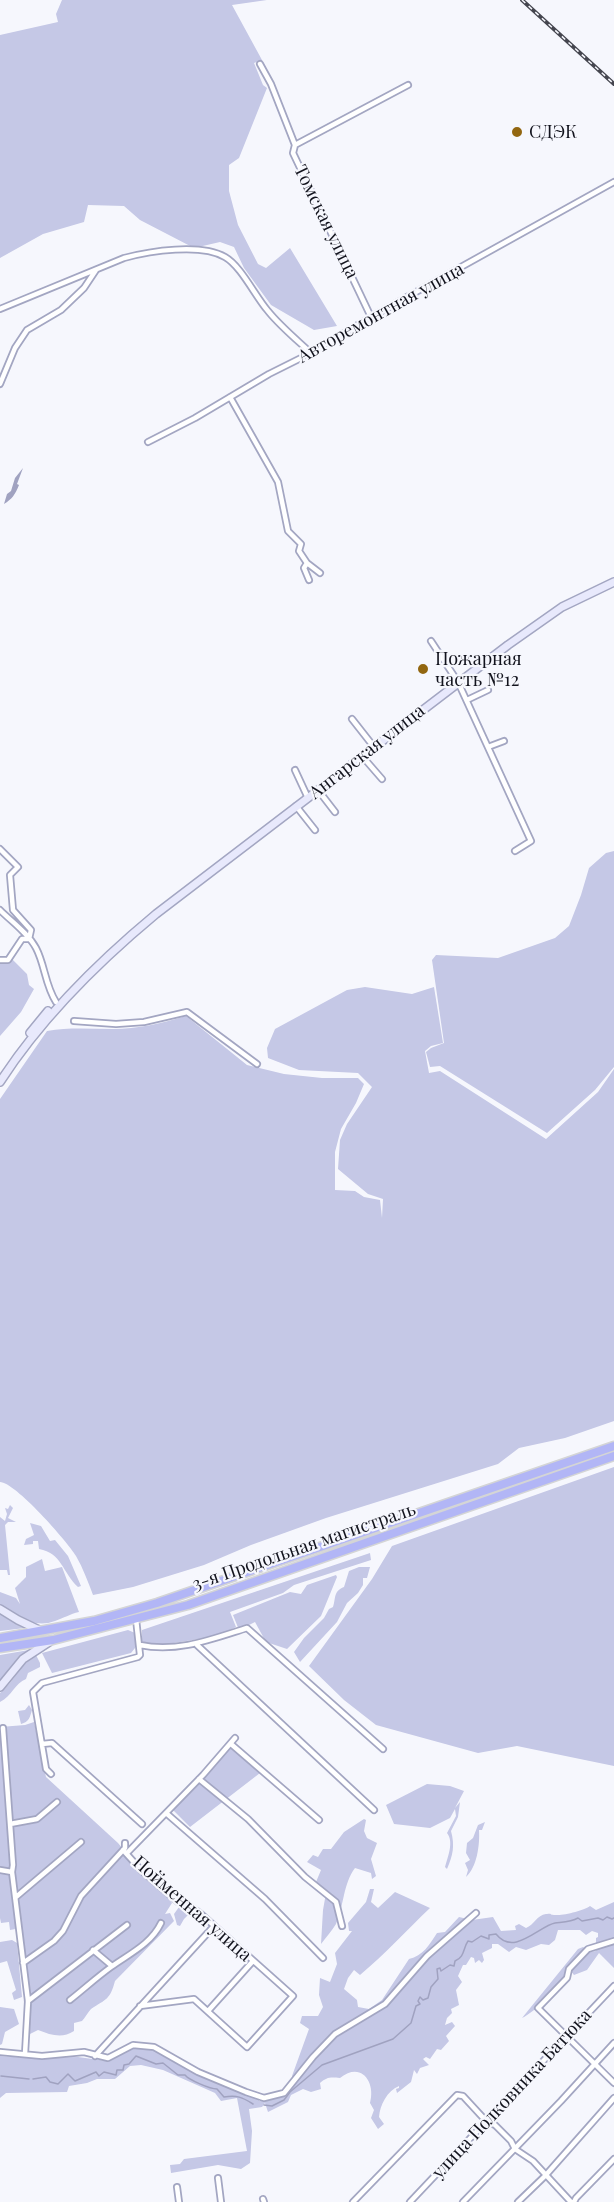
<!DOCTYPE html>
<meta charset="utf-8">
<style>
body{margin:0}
canvas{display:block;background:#f6f7fd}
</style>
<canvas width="614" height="2202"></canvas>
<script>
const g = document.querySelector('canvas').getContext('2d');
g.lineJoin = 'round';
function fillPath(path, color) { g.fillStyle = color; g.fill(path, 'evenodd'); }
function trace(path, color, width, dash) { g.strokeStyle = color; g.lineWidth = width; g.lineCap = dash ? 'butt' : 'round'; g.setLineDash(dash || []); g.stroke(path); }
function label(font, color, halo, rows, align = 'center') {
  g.font = font + ' "Playfair Display",serif'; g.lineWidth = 4.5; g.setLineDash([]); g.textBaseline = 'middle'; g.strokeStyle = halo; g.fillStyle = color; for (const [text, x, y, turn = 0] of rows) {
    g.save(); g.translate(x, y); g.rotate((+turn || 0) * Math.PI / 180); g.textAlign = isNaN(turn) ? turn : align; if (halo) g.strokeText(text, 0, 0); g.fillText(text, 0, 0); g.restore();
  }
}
const green = new Path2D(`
 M62,0H267L232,5L262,60L254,63L263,85L267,88L239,158L229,165V191L238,225L258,264L266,268L290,248L337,326L314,330L271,305L244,268L234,247L220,242L194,248L140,220L124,206L88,205L84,222L43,234L0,258V35L58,22L56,14Z
 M614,851V1067L595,1090L547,1133L440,1066L430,1067L426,1052L431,1048L444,1043L432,960L436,955L498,958L555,938L569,926L581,895L589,868L606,853Z
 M12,959L27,974L29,985L34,989L21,1012L0,1036V962L4,963Z
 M365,987L412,994L434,987L443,1043L431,1046L425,1051L429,1073L440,1071L546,1139L598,1092L614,1069V1421L565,1438L519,1448L498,1464L326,1518L251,1545L204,1565L133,1587L93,1595C88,1582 83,1568 76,1556C68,1542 15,1482 0,1482V1099L47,1031C69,1027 91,1029 113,1029C137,1029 163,1023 186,1016L247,1065L284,1074L322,1078H358L364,1084L356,1103L341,1129L335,1152V1190L355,1191L364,1197L380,1200L382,1218L383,1199L368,1194L338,1169L340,1140L347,1124L372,1087L358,1073L299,1070L268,1058L267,1048L275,1029L347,990Z
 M614,1467V1766L517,1746L478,1753L376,1725L344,1700L309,1666L372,1579L392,1546Z
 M10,1505L13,1508L8,1518L16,1522H8L5,1525L10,1575H8L7,1570H0V1517L5,1521L7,1514L5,1508L8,1509Z
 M30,1523L41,1526L50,1541L55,1540L68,1556L81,1586L78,1587C62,1572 62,1553 39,1549L38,1541H33V1544L24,1545L26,1539L34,1535Z
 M370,1553L371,1560L294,1585L283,1593L230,1612L236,1627L218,1636L155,1646L142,1642V1630Z
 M42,1559L45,1571L62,1567L79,1612C70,1614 64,1618 55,1621C34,1629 17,1616 0,1606V1592L16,1598L20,1604L15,1588L26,1577V1567Z
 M359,1567H370L367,1578H363V1585L358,1593L347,1603L337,1622L300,1662L294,1652L304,1638L324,1618L329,1609L333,1607C336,1599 333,1591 344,1587L349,1571Z
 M336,1575L337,1577L321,1616L287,1649L266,1642L255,1622L239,1630L233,1615L290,1592L301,1594L307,1585Z
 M0,1612L23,1626L25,1628L0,1631Z
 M128,1630L135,1633V1648L131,1653L52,1673L42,1653Z
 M29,1650L0,1682V1655Z
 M36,1655L40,1663V1667L28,1673L26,1679C15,1683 12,1696 0,1702V1693C14,1682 21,1663 36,1655Z
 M29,1705L32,1710C30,1717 29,1722 21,1724L18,1711L25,1710Z
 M34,1722L46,1777L118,1843L145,1876L167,1895L172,1903L165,1914L170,1913L174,1921L115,1981C110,2000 106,1999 91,2009C88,2012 85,2018 82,2021L74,2023V2031C62,2039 51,2035 38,2030L30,2034L25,2015L27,2002L21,1928L10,1930L9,1922L1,1923L0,1918V1727L25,1725Z
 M232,1747L260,1773L190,1827L173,1810Z
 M427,1784L450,1786L464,1791L455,1808L460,1802L458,1817L451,1831C455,1846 453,1855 447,1869L445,1867C448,1856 454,1842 447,1833L456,1816L455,1809L450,1818L430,1828L394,1824L386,1805Z
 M364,1819L366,1820L364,1831L367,1838L377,1843L371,1859L376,1876L372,1879L371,1873L355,1868C343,1884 344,1906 336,1924C332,1931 326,1937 321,1944L323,1910L326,1893L316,1882L321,1870L307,1862L313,1855L318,1857L323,1849H331L344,1832Z
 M485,1822L482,1830H479C480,1845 477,1867 466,1877L468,1870L465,1863L470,1860L466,1853L467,1843L473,1838L478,1825Z
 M370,1889H374L371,1902L378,1908L395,1892L430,1908C406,1931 385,1954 360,1975L354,1970L348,1978L344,1989L357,2000L358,2007L369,2009L382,2000L409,1959C423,1956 429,1945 437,1933L445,1932L459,1917L472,1920L493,1917L501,1931L516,1930L515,1926L519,1924L526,1928C534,1925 537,1915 546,1914C554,1913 548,1915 556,1915C563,1916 585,1910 590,1906L596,1910L614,1902V1968L599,1953L587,1970L574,1975L570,1970C564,1984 535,2012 522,2018L578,1949L583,1947L590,1952L596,1951V1938L598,1937V1933L592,1931L586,1935L580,1930H558L555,1940L549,1945L541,1944L526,1950L516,1947L509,1952L498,1944H492V1948L482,1953L484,1960L482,1963L479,1960L475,1963L474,1958L471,1957L466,1965H463L458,1976L462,1982L456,1990L459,2005L451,2009L452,2013L447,2018L445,2025L452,2022L455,2026L446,2036L449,2041L441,2050L437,2049L430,2059L426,2057L423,2059L429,2065L420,2068L417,2074L414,2070L411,2082L397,2093L396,2089L399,2088V2086C387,2091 380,2105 379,2117L384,2124L378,2129L371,2118L374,2110L370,2103C376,2082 361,2061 340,2078C330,2077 327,2077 320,2083L321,2089L311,2092L303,2089L291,2095L288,2102L268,2112L265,2103L262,2107L249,2109L252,2131L250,2163L241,2169L218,2165L171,2173L170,2165L180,2164L184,2159L247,2151L237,2098L221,2101L215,2093L163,2070L141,2065L130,2066L115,2079H97L87,2083L69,2086L67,2092L6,2093L0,2098V2056L29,2058L78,2057L107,2061L132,2048H153C188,2068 221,2086 259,2098V2101C274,2102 286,2095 295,2083L292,2076L309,2029L300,2023L302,2016H318L323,2007L319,1995L320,1978L330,1982L337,1964L335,1953L352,1931H349L348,1923L366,1902Z
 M181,1906L187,1908L191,1912L184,1919L180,1926L177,1925L174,1914L179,1907Z
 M12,1940L17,1943L22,1997L14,2000L12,1993L16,1990L7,1961L0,1963V1942Z
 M0,2007L14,2009L19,2024L5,2032L2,2044L0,2045Z`);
const water = new Path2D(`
 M23,468L17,484L19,485C15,495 12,499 4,504L7,494L11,491L15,478Z`);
const stream = new Path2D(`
 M1,2076L29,2079
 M33,2079L46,2077L50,2082L58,2084L68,2074L75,2081L96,2072L99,2076L104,2072L116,2075L117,2070H123L124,2065L129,2064L136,2056L156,2064L163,2063L178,2075H185C189,2080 210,2089 217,2089L224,2097C237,2095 242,2097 253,2104
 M264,2105L272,2106L284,2100L290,2092L322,2065L393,2039L411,2023L416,2006L420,2004L418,2001L420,1997L423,2000L428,1998L431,1987L438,1979L437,1969L440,1968L441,1971L450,1965L454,1966L455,1961C465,1957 463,1948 468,1941L472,1942L481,1936L489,1939V1935L496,1934C514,1957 539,1926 555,1923C563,1922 571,1922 578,1918L582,1921L598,1918L603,1920L607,1917L612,1919L614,1918`);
const street = new Path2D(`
 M260,64L271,84L295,145
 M0,309L124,258C150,251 201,243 225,257C241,266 255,296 268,311C280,326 297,340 311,353
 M371,317L293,153L295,145L408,85
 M0,384L15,348L27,330L61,310L84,288L96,270
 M230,397L278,482L288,531L301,544L299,551L307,563L320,573
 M148,442L195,418L269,374L311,353L371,317L614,182
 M307,563L304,568L309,580
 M431,641L458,682L531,841L515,851
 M467,700L488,690
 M352,719L374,747
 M488,747L504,741
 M362,756L382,779
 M295,770L308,798
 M318,790L335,812
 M296,806L315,830
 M0,849L18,867L10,875L13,910L31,930L29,939H22L8,960H0
 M0,910C12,922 28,933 36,948C45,965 45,985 56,1002
 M74,1021L116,1024L144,1022L187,1012L257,1064
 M140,1645C177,1653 212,1639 247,1628L383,1749
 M197,1645L374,1810
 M3,1728L13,1865L12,1872L28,2001L25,2054
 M42,1744L52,1743L142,1824
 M231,1744L319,1820
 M51,1774L46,1769L33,1692L42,1683L138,1657L140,1655L136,1619
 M199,1779L248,1819L305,1877L336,1902L342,1926
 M166,1813L265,1899L323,1958
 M10,1824L37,1819L57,1802
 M123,1850L142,1871L178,1902L190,1906L201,1914L293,1996L247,2047L194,1999L140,2006
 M127,1853L203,1775L235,1738
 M0,1870L12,1872
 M16,1897L81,1842
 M614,1941L588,1949L569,1969L567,1978L538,2008L614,2083
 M93,1950L112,1966
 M23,1963L54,1941L63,1931L81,1896L125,1848V1843
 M70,2000C84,1989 97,1977 111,1967C129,1954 151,1944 161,1923
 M28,2001L127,1925
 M208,2011L253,1961
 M0,2052L42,2056L84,2052L108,2058L133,2045L154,2047L198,2072L246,2092L264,2098L284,2093L313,2057L335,2034L385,2004L427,1956L476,1913
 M95,2056L214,1926
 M218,2178L221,2202
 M177,2187L179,2202
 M263,2199L264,2202
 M353,2202L457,2095L463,2096L487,2122L495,2125L511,2141L515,2149L533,2161L571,2202
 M410,2202L614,1986
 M463,2202L561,2101L614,2043
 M518,2202L545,2176L614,2098
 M574,2202L576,2198L614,2159`);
const secondary = new Path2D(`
 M30,1033L48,1011
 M0,1082C42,1017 97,963 156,914L508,645L562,607L614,582
 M0,1609L18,1620L39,1630
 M0,1687L23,1659L49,1642`);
const highway = new Path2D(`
 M0,1638L94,1621L157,1603L614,1446
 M0,1648L53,1640L188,1605L614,1456`);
const rail = new Path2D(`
 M522,0L614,84`);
const markers = [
 [517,132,6,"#926610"],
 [423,669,6,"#926610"]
];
const poiNames = [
 ["СДЭК",529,132],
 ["Пожарная",435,659],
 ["часть №12",435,680]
];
const streetNames = [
 ["Томская улица",326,222,64],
 ["Авторемонтная улица",381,313,-29],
 ["Ангарская улица",367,752,-38],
 ["3-я Продольная магистраль",304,1547,-19],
 ["Пойменная улица",192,1909,41],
 ["улица Полковника Батюка",512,2094,-47]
];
fillPath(green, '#c5c8e6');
fillPath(water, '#a0a2c0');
trace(stream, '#a0a2c0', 1.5);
trace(street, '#a3a6c2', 8);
trace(secondary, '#a3a6c2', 10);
trace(highway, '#d4d5d6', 11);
trace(street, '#fff', 4.5);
trace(secondary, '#e8e9fc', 7);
trace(highway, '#b2b6f6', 8);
trace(rail, '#45464f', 4);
trace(rail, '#f6f7fd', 1.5, [4.5]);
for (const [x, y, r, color] of markers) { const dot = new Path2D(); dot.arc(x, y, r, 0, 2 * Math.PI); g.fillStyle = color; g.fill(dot); trace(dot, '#f6f7fd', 2); }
label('18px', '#12131d', '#f6f7fd', poiNames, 'left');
label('18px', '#12131d', '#f6f7fd', streetNames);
</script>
